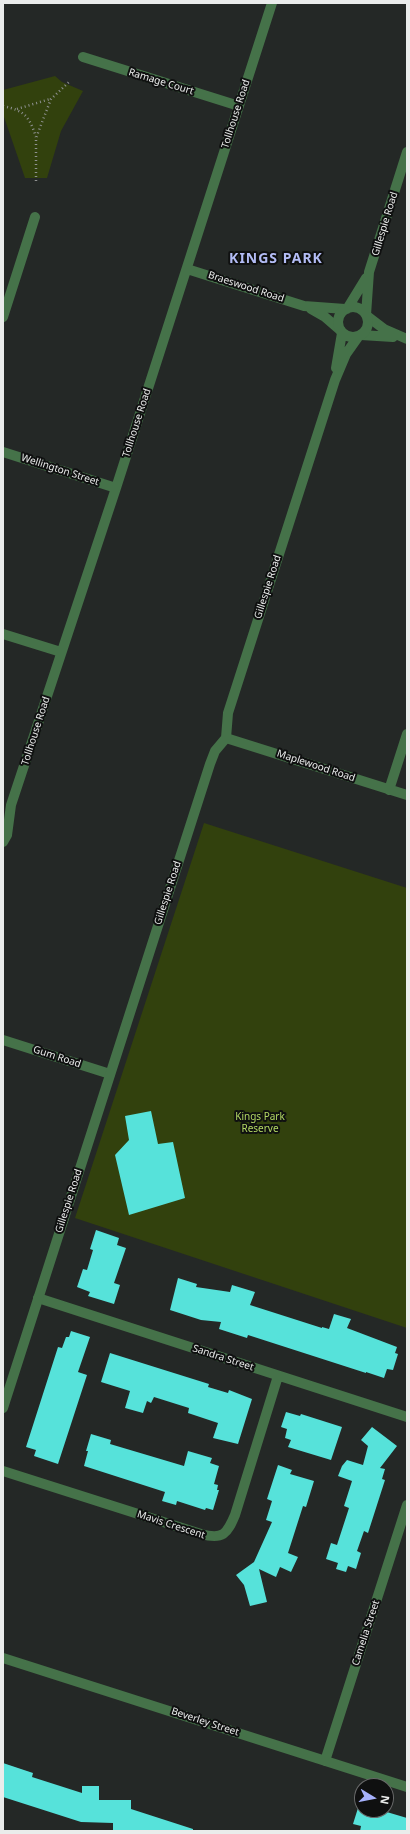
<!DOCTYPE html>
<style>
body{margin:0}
#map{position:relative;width:410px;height:1834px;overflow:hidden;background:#242826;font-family:"Noto Sans",sans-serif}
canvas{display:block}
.frame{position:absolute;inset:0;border:4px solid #eaeceb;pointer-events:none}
.north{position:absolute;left:354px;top:1778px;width:40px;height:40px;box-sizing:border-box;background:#0f1010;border:1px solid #676868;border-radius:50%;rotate:100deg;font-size:11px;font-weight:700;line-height:16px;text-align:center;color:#eaeceb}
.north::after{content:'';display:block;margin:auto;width:14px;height:18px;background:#a6b1fc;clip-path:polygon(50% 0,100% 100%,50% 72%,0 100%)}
</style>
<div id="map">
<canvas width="410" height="1834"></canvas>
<div class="frame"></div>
<div class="north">N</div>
</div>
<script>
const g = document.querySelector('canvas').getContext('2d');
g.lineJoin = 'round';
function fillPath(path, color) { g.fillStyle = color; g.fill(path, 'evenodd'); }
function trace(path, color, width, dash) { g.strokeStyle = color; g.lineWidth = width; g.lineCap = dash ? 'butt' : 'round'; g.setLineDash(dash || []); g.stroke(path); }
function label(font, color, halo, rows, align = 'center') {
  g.font = font + ' "Noto Sans",sans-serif'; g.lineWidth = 4; g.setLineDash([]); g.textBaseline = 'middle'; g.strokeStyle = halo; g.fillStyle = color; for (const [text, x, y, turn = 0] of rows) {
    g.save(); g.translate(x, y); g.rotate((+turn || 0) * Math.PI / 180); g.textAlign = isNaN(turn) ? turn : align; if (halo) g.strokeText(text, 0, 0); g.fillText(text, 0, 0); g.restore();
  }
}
const green = new Path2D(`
 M55,76L62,82L83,91L61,131L47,178H25L3,114V90Z
 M204,823L407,888V1328L75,1218Z`);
const building = new Path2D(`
 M151,1111L158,1144L173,1142L185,1198L129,1215L115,1155L129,1140L125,1116Z
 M96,1230L119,1238L117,1245L126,1248L114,1283L120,1285L114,1304L88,1296L90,1292L77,1287L83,1269L87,1270L93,1250L90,1249Z
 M178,1278L197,1284L196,1287L230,1292L232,1285L255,1292L250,1305L322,1328V1327L329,1329L334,1314L351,1319L347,1328L397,1347L395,1353L398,1354L393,1370L387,1369L384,1378L366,1372V1373L248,1335L247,1338L219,1329L221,1322L201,1320L170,1310Z
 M71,1331L90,1337L78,1372L87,1375L58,1464L34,1456L36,1450L26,1447L58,1347L62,1348L66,1337H69Z
 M110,1353L209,1384L208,1387L228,1393L229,1390L252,1399L238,1444L213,1438L218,1423L188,1413L189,1408L154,1397L151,1403L147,1401L143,1413L125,1408L130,1391L101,1382Z
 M286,1412L300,1416L301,1414L342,1427L331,1460L288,1447L291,1440L285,1438L287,1429L281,1427Z
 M372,1427L397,1446L380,1468L385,1469L382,1479L385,1480L368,1533L364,1531L357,1551L361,1553L356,1569L348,1566L346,1572L336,1569L338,1563L326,1559L331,1543L337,1545L349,1508L344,1506L352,1481L338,1476L342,1466L347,1460L363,1465L368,1446L361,1440Z
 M91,1434L111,1440L110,1444L184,1466L188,1451L212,1458L210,1463L219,1466L214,1484L218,1485L217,1490H219L213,1510L206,1508L205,1510L177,1501L176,1505L162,1501L165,1492L84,1466L88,1451H86Z
 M278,1465L292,1470L290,1474L314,1481L306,1507L303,1506L288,1553L298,1557L291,1572L280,1567L276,1577L259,1569L267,1602L250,1606L244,1585L236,1575L254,1562L272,1522L266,1520L272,1501L267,1499Z
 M3,1763L33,1773L32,1777L82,1793V1786H99V1800H131V1809L193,1829V1831H113V1823L81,1822L3,1797Z
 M358,1808L362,1810H380L407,1818V1831H360L361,1826L353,1824Z`);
const path = new Path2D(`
 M3,106C25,111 29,116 36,137
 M17,109L50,99
 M36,181V138L51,99L69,82`);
const minor = new Path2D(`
 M83,57L239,106
 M187,269L304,306L345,309
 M311,309L325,317L340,330
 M367,316L384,329L407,339
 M3,317L35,217
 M361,335L393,337
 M3,452L116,488
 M3,634L61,652
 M226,738L407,795
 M389,790L407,734
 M3,842L7,835L11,805L116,488L272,3
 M3,1040L110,1074
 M38,1298L407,1417
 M3,1471L201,1534C223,1540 227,1534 235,1515L278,1376
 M3,1658L407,1787
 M325,1761L407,1505`);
const tertiary = new Path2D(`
 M338 322a15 15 0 1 1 30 0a15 15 0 1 1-30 0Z
 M347,309L366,278
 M366,315L369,272L407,152
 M336,368L342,333
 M3,1408L210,764L215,751L226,738L228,713L335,380L346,354L358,337`);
const streetNames = [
 ["Ramage Court",161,82,17],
 ["Tollhouse Road",236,114,-72],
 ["Gillespie Road",385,224,-73],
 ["Braeswood Road",246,287,18],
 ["Tollhouse Road",137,423,-72],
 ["Wellington Street",60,470,18],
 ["Gillespie Road",268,587,-72],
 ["Tollhouse Road",36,731,-72],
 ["Maplewood Road",316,766,18],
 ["Gillespie Road",168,893,-72],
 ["Gum Road",57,1057,18],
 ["Gillespie Road",69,1201,-72],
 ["Sandra Street",223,1358,18],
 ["Mavis Crescent",171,1525,18],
 ["Camelia Street",366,1633,-72],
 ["Beverley Street",205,1722,18]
];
const parkNames = [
 ["Kings Park",260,1117],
 ["Reserve",260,1129]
];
const districtNames = [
 ["KINGS PARK",276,259]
];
fillPath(green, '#32410d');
fillPath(building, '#56e2da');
trace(path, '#8e9190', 2.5, [1, 3]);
trace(minor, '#457249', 10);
trace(tertiary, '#457249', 10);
label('10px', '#eaeceb', '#0f1010', streetNames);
label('10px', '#b2d763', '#0f1010', parkNames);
g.letterSpacing = '1px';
label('bold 14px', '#b3bcf5', '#0f1010', districtNames);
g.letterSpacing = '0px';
</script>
